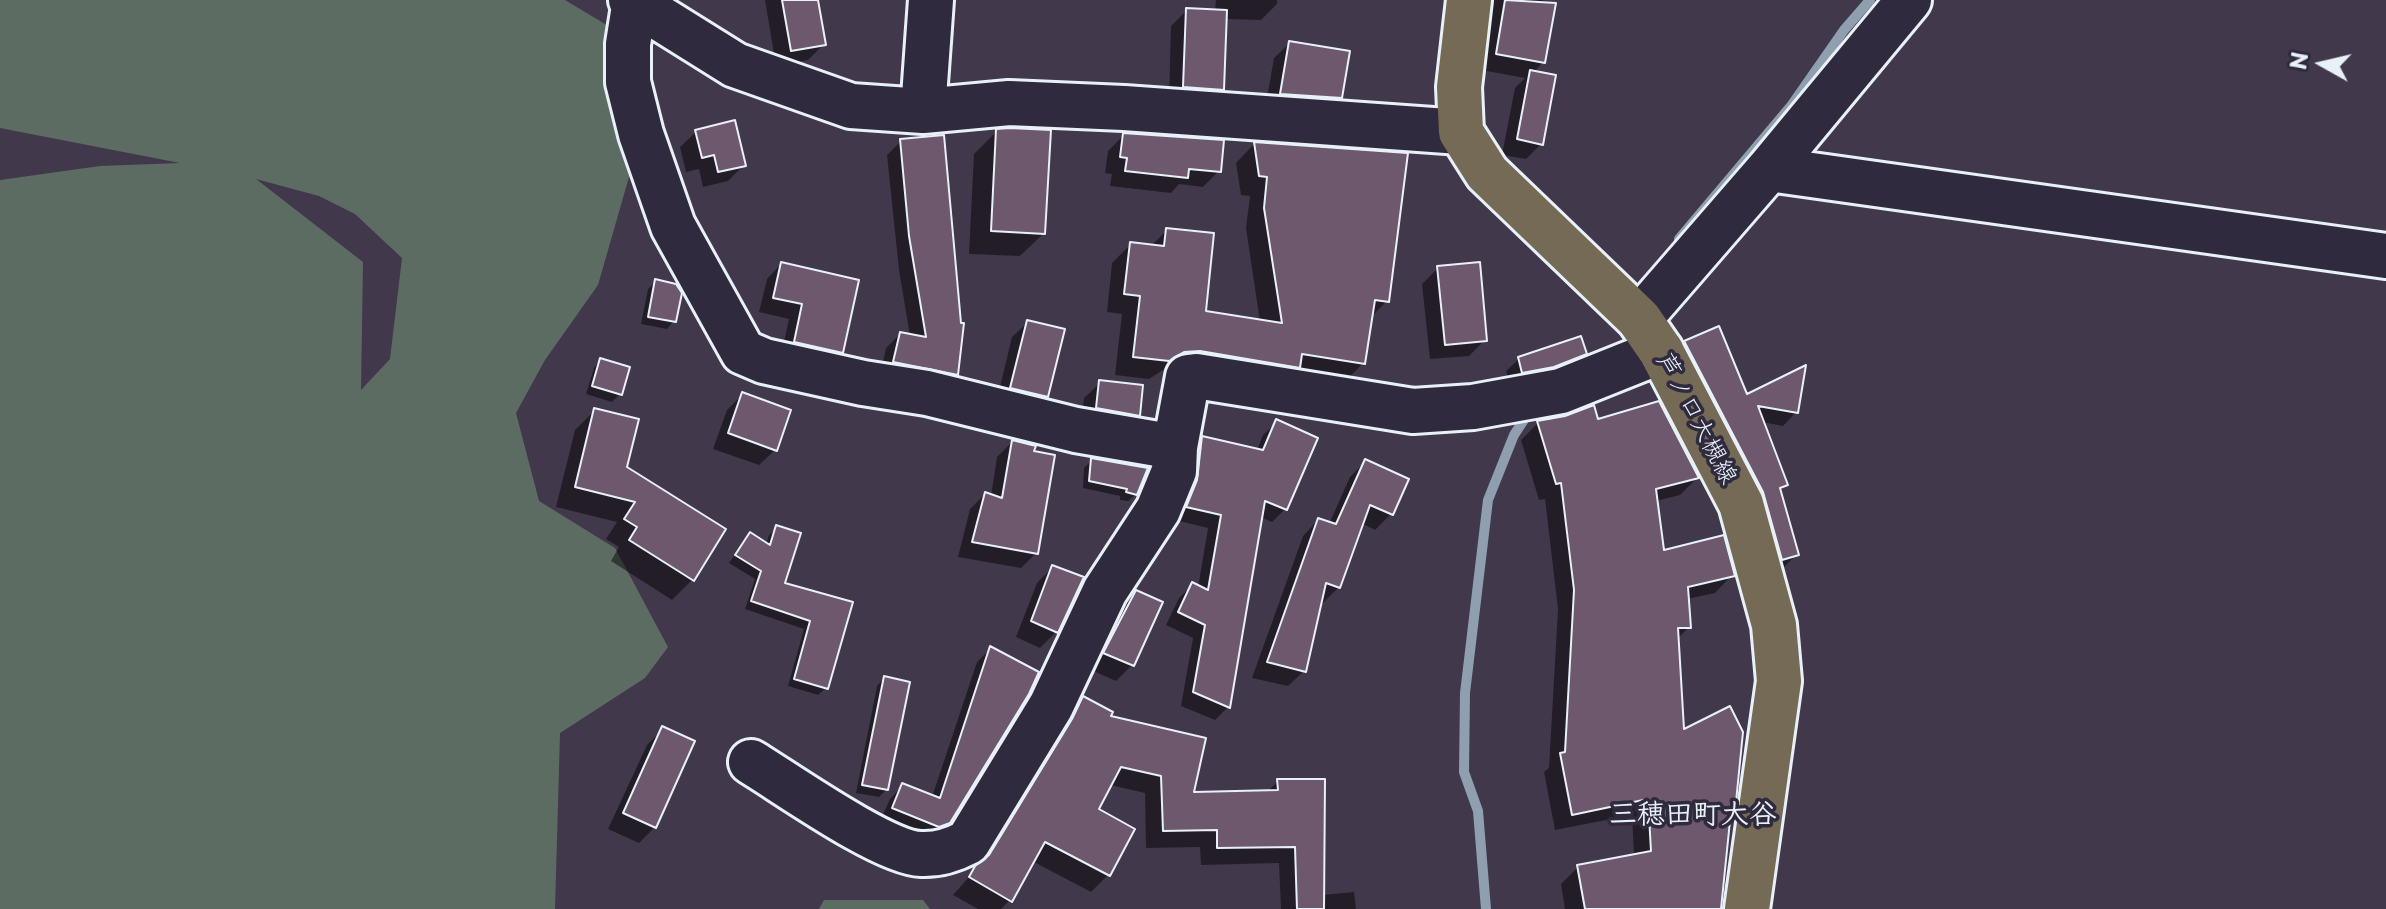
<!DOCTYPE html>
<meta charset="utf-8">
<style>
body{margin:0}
#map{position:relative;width:2386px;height:909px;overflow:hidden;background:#42384c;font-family:"Playpen Sans",sans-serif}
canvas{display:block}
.north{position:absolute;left:2282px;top:24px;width:80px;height:80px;-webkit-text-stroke:6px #2f2a3d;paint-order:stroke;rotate:278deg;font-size:22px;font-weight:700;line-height:32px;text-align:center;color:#e8f1f8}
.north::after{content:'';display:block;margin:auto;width:28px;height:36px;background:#e8f1f8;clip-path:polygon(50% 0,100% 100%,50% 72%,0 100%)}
</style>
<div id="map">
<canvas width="2386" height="909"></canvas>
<div class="north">N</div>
</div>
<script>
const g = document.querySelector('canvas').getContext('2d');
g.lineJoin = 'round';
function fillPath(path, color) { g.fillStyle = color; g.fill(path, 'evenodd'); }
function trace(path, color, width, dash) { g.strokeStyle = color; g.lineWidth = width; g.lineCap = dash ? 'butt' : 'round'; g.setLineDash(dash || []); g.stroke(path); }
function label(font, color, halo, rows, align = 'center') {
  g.font = font + ' "Playpen Sans","Klee One",sans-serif'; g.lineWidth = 7; g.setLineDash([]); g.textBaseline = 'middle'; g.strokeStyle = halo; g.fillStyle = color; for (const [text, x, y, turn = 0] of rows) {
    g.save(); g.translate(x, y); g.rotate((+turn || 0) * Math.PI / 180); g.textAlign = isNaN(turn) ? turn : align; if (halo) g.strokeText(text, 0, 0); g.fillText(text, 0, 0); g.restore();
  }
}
const green = new Path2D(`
 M0,0H565L610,27L627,136L629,177L598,285L545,360L516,413L539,501L615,548L668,647L645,678L560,733L555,909H0V180L100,166L180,163L0,128ZM256,179L319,196L355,214L402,258L390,359L361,390L363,262Z
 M824,900H923L930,909H819Z`);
const shadow = new Path2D(`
 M765,0H816L824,44L808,60L776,66Z
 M1216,0H1277V4L1261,20L1225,19L1222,89L1206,105L1169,102L1171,26L1187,10L1215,11Z
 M1493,0H1541L1554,4L1543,62L1533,73L1541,144L1526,159L1502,155L1515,88L1525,78L1481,70Z
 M1290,43L1341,98L1325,113L1265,109L1274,58Z
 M997,131L1044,233L1020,256L969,254L974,154Z
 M696,132L744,165L728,181L703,187L699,169L686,172L680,147Z
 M1124,135L1219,171L1203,187L1179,184L1171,193L1110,186L1112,174L1105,173L1108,151Z
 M901,141L956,374L942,388L880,376L886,348L900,334L910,336L899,270L887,155Z
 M1254,144L1387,301L1371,317L1363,363L1345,382L1180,369L1163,370L1149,379L1115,375L1122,314L1107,312L1112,263L1131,244L1150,247L1167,230L1203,313L1260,322L1246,228L1250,196L1241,195L1236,163Z
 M781,264L841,352L826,367L781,356L789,319L759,312L767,279Z
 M1438,268L1485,340L1469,356L1430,359L1422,284Z
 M656,281L674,321L667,329L641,324L648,289Z
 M1028,322L1046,396L1030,412L996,403L1012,337Z
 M1685,342L1746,397L1796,412L1783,426L1762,422L1786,484L1779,491L1797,554L1783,568L1768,572L1671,356Z
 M1585,353L1572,366L1510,384L1506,371L1519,359Z
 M601,360L620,394L612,402L586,394L594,368Z
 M1100,383L1138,415L1122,430L1081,423L1084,398Z
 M743,394L775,450L759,465L713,449L727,410Z
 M595,410L625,468L692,580L672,600L611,561L619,547L606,539L617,522L556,507L575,430Z
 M1597,421L1697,478L1680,495L1656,501L1662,552L1732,575L1715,593L1687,599L1689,627L1677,639L1683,732L1734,811L1729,816L1719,909H1565L1561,884L1578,867L1634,856L1632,815L1555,830L1544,772L1549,768L1558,609L1545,499L1539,500L1521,440L1538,423Z
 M1277,422L1285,509L1272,522L1260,517L1228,707L1215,720L1181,706L1193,638L1166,625L1179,598L1192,585L1198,588L1208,528L1175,520L1190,451L1203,438L1257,451L1263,435Z
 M1012,442L1036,553L1021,568L958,557L970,509L985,494L991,496L997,457Z
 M1092,460L1136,494L1128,501L1120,500V496L1083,488L1084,468Z
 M1366,461L1391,514L1375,530L1361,523L1339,587L1323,603L1320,602L1304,671L1288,686L1252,678L1303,536L1318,520L1329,524L1350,477Z
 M777,528L783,584L850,603L826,688L818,695L788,686L804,629L745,609L755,579L729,563L750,534L766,545L769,535Z
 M1053,567L1056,632L1040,648L1016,637L1037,583Z
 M1136,592L1160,603L1132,665L1116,681L1089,669L1120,608Z
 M990,649L949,822L935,836L924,840L880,821L890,799L903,785L932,797L977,662Z
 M884,678L887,789L879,797L856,793L877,686Z
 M1084,698L1108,717L1191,794L1267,792L1278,781L1322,895L1354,892L1356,909H1281L1279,863L1201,865L1200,847L1146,848L1145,793L1110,785L1096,810L1108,875L1091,892L1032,861L1010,900L1001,909H978L953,895L977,868L1056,738L1066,716Z
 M663,729L655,827L639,843L608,829L647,745Z`);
const stream = new Path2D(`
 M1679,239L1791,106L1844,30L1870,0
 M1486,909L1478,811L1464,772L1465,693L1488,500L1514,435L1531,409`);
const building = new Path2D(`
 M782,0H818L826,45L791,51Z
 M1505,0L1556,3L1545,63L1496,54Z
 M1186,8L1227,10L1224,90L1183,87Z
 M1289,41L1350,51L1342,98L1280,94Z
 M1530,70L1556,75L1543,145L1517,139Z
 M735,120L746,166L718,172L714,155L702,158L695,130Z
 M1010,128L1051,130L1045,234L991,231L996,129Z
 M1123,133L1224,140L1221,172L1189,169L1188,178L1125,171L1127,158L1120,157Z
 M944,135L961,323H964L958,375L893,362L900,332L926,337L909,236L900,139Z
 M1254,142L1408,153L1389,302L1375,300L1365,364L1302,354L1300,368L1200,351L1184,352L1169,361L1133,357L1140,296L1124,294L1130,242L1164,246L1166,228L1214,233L1206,311L1282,323L1264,208L1267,177L1259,176Z
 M781,262L859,280L843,353L794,342L802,304L773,298Z
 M1480,262L1487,341L1445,345L1437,266Z
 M655,279L676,284L682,293L676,322L648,317Z
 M1027,320L1065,329L1048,397L1010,388Z
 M1719,326L1747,394L1806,365L1798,413L1758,406L1788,485L1780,488L1799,555L1782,560L1763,492L1684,341Z
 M1581,336L1587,354L1554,367L1522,373L1518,357Z
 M600,358L630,367L622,395L592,386Z
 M1099,380L1143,385L1140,416L1096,408Z
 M742,392L791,410L777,451L728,433Z
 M1659,401L1699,478L1656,489L1664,550L1724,535L1735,576L1688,587L1691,628H1678L1684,729L1730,706L1743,732L1735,812L1731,811L1721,909H1585L1577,865L1651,851L1648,799L1572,815L1560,753L1565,752L1574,590L1561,483L1556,484L1537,421L1565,416L1594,405L1598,419Z
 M594,408L639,419L627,467L726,529L694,581L629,540L637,527L624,519L635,502L575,487Z
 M1276,419L1318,438L1287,510L1265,501L1230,708L1193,692L1205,625L1178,612L1192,582L1208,590L1221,515L1186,507L1197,480L1202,436L1263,450Z
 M1012,440L1036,446L1034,451L1055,455L1038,554L972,542L985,492L1002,498Z
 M1091,458L1148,468L1137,495L1126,492L1127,489L1089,481Z
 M1365,459L1409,479L1393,515L1370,505L1340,588L1326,583L1306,672L1267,662L1318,518L1336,524Z
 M776,525L801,533L785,583L853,602L828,689L794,679L810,621L751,601L761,571L735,555L750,532L770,545Z
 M1052,565L1084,577L1058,633L1031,621Z
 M1136,590L1163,602L1134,666L1103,653Z
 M990,646L1039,672L1029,694L950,823L939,827L892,808L902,783L940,798Z
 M884,676L910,682L888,790L862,785Z
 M1083,696L1113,712L1111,716L1206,738L1194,792L1278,790L1277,779H1325L1324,909H1297L1295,847L1217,848V830L1163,831L1161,776L1121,767L1099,809L1135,829L1110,876L1045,842L1012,902L969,877L975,866L989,855L1072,719Z
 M662,726L695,741L656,828L623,813Z`);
const minor = new Path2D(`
 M631,0L735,65L851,106L923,111L1009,103L1124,108L1461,132
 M635,0L628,44V82L641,134L673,226L743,352L764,361L863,383L927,393L1076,430L1175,447
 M923,111L931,0
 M1769,169L2386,256
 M1639,319L1769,169L1909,0
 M751,762C787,784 884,853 921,854C939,855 953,850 968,842L1051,706L1105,591L1158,510L1174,471L1175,447L1188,377L1196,376L1413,411L1473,407L1561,391L1661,351`);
const major = new Path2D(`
 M1469,0L1459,87L1461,132L1487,173L1639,319L1661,351L1741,504L1774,625L1779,681L1747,909`);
const streetNames = [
 ["芦ノ口大槻線",1696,419,62]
];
const quarterNames = [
 ["三穂田町大谷",1693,815]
];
fillPath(green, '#5d6c63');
fillPath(shadow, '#0007');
trace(stream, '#8f9faf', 10);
fillPath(building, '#6d586e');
trace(building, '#e8f1f8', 2);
trace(minor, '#e8f1f8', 50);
trace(major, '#e8f1f8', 50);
trace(minor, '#2f2a3d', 44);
trace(major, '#756a55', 44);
label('24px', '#e8f1f8', '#2f2a3d', streetNames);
label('bold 28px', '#e8f1f8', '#2f2a3d', quarterNames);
</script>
